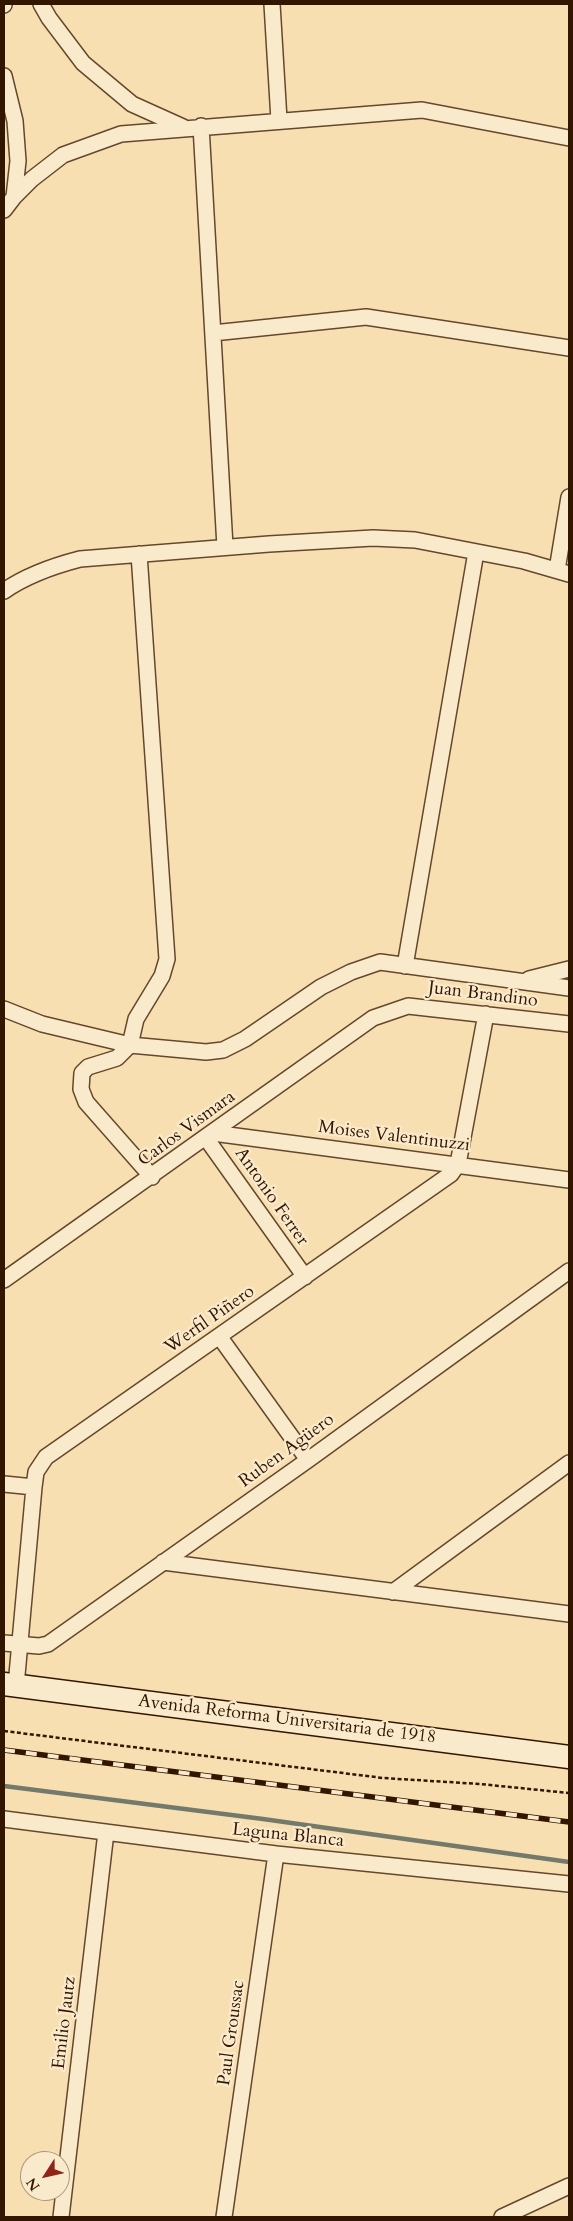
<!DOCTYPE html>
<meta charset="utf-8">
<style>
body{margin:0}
#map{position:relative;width:573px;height:2221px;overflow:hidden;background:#f8dfb1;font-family:Cardo,serif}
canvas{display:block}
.frame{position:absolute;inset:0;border:5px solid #321600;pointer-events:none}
.north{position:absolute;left:20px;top:2151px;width:50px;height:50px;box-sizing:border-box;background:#faeacc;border:1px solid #aa957a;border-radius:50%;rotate:235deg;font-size:14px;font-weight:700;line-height:20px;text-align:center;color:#321600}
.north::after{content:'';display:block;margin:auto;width:18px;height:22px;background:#8f2418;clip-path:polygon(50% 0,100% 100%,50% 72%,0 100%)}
</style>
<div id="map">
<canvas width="573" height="2221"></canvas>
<div class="frame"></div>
<div class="north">N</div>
</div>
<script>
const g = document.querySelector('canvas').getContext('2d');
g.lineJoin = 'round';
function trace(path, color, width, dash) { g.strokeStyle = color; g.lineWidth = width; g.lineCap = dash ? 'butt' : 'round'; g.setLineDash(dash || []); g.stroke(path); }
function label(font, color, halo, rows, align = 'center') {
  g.font = font + ' Cardo,serif'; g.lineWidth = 4.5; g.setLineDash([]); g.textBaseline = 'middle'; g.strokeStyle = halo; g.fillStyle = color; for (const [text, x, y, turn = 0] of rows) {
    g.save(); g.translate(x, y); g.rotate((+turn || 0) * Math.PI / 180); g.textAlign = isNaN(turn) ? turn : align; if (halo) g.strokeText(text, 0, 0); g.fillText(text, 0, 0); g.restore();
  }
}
const stream = new Path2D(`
 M4,1786L263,1819L569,1862`);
const path = new Path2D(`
 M4,1731L383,1778L480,1784L569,1793`);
const minor = new Path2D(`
 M41,4L49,18L83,63L132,104L183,127
 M272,4L279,120
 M4,5V4
 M4,76L15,121L18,161L14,197L4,210
 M201,126L225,547
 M14,197L32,179L63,155L121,134L422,110L569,138
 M213,333L366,317L569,348
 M139,554L167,959L162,976L136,1019L130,1045L117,1058L88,1067L82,1073L81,1089L86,1102L152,1177
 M557,570L569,497
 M4,591C27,575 53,566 80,559L269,544L373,538L415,540L524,561L569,574
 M405,966L476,552
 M529,979L569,969
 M4,1009L42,1024L130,1045L206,1052L223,1050L245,1039L321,987L351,972L380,962L569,988
 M213,1133L569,1180
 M206,1138L305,1277
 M4,1280L373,1018L408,1006L569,1024
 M219,1336L308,1460
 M4,1484L34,1487
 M163,1562L569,1614
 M393,1592L569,1463
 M4,1643L39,1646L48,1644L308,1460L569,1271
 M16,1686L34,1487L36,1472L46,1457L451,1174L458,1164L486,1014
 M4,1819L276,1854L569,1884
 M61,2217L106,1832
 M224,2217L276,1854
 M502,2217L569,2186`);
const secondary = new Path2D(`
 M4,1684L569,1757`);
const rail = new Path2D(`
 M4,1750L569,1822`);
const streetNames = [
 ["Juan Brandino",483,995,7],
 ["Carlos Vismara",187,1129,-36],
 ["Moises Valentinuzzi",394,1137,7],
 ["Antonio Ferrer",271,1197,55],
 ["Werfil Piñero",210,1320,-35],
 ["Ruben Agüero",287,1451,-36],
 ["Avenida Reforma Universitaria de 1918",287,1720,7],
 ["Laguna Blanca",288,1836,6],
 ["Emilio Jautz",65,2023,-83],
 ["Paul Groussac",232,2033,-82]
];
trace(stream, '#737a6b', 4.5);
trace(minor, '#64482c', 18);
trace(secondary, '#321600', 25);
trace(path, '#321600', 2.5, [4, 2.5]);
trace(minor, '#faeacc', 15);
trace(secondary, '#faeacc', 22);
trace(rail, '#321600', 5.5);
trace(rail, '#faeacc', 4, [11]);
label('18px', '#321600', '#faeacc', streetNames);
</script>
